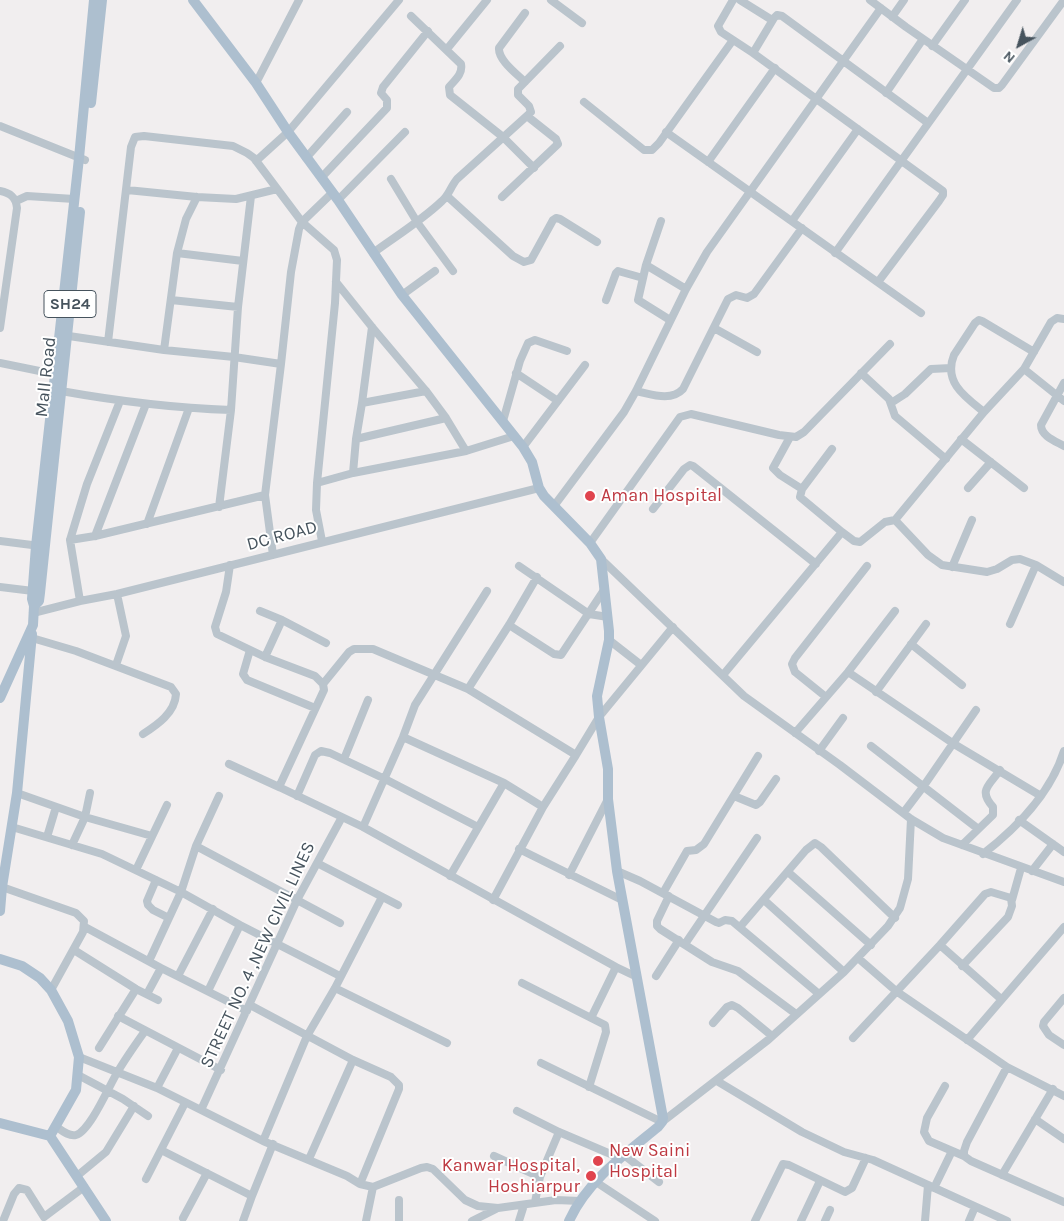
<!DOCTYPE html>
<style>
body{margin:0}
#map{position:relative;width:1064px;height:1221px;overflow:hidden;background:#f1eeef;font-family:Karla,sans-serif}
canvas{display:block}
.north{position:absolute;left:994px;top:20px;width:50px;height:50px;-webkit-text-stroke:4px #fff;paint-order:stroke;rotate:219deg;font-size:14px;font-weight:700;line-height:20px;text-align:center;color:#46535d}
.north::after{content:'';display:block;margin:auto;width:18px;height:22px;background:#46535d;clip-path:polygon(50% 0,100% 100%,50% 72%,0 100%)}
</style>
<div id="map">
<canvas width="1064" height="1221"></canvas>
<div class="north">N</div>
</div>
<script>
const g = document.querySelector('canvas').getContext('2d');
g.lineJoin = 'round';
function trace(path, color, width, dash) { g.strokeStyle = color; g.lineWidth = width; g.lineCap = dash ? 'butt' : 'round'; g.setLineDash(dash || []); g.stroke(path); }
function label(font, color, halo, rows, align = 'center') {
  g.font = font + ' Karla,sans-serif'; g.lineWidth = 4; g.setLineDash([]); g.textBaseline = 'middle'; g.strokeStyle = halo; g.fillStyle = color; for (const [text, x, y, turn = 0] of rows) {
    g.save(); g.translate(x, y); g.rotate((+turn || 0) * Math.PI / 180); g.textAlign = isNaN(turn) ? turn : align; if (halo) g.strokeText(text, 0, 0); g.fillText(text, 0, 0); g.restore();
  }
}
const minor = new Path2D(`
 M551,0L582,23
 M733,0L718,26L721,32L753,53L943,191V195L939,201L878,282
 M740,0L772,20
 M870,0L906,27L994,88H999L1002,85L1064,0
 M411,16L461,64C463,74 455,80 449,87L450,95L503,137L534,168
 M892,17L904,0
 M932,46L965,0
 M447,49L487,0
 M753,53L774,18L777,15L782,16L928,123
 M525,82C517,74 498,60 499,48L525,13
 M256,83L299,0
 M886,93L923,39
 M584,102L644,150H652L659,143L733,40
 M0,126L85,160
 M666,132L921,313
 M306,158L347,112
 M256,161L288,132L399,0
 M708,162L775,68
 M321,178L387,108V100L381,93L383,87L428,31
 M391,179L417,222L453,271
 M127,190L197,197L236,199L277,189
 M0,191C10,193 16,197 17,208L0,328
 M447,196L513,256L524,262L531,260L553,220L556,218L560,219L597,242
 M197,197L186,219L177,253L243,261
 M502,197L558,144L556,139L527,116
 M338,200L405,132
 M16,201L27,196L74,199
 M661,221L646,265L638,300L670,320
 M792,221L858,129
 M373,253C396,236 421,221 442,201C449,195 451,186 457,179L529,114L531,112L529,106L518,95V89L560,46
 M835,253L1017,0
 M646,265L686,289
 M336,282L372,327L426,391L446,418L466,451L514,436
 M402,295L435,271
 M171,300L238,307
 M606,300L616,273L618,271L643,278
 M1064,319L1057,318L1051,322L1024,369L984,412L895,520L928,555L942,565L987,572L997,569L1012,560L1020,559L1036,565L1064,582
 M714,328L757,352
 M62,335L164,350L234,357L281,364L265,495L273,555
 M108,342L131,147L135,137L144,136L233,146L247,153L254,158L302,222L334,250L337,260L335,303L317,483
 M164,350L177,253
 M0,363L59,375
 M281,364L291,272L299,229L302,222L332,193
 M1024,369L1064,401
 M516,373L558,401
 M861,373L889,399L895,416L946,459
 M1064,383L1041,425C1041,436 1055,441 1064,446
 M61,391C117,401 173,408 231,410
 M636,391C651,394 671,402 683,389L728,299L736,295L747,298L754,294L802,228
 M362,403L372,327
 M891,403L905,394L931,369L951,368
 M984,412C965,397 943,382 954,355L975,323L979,320L982,321L1034,352
 M503,421L520,361L528,343L535,340L567,351
 M790,437L773,468L780,475L802,489
 M356,439L362,403L426,391
 M961,439L1024,488
 M523,447L585,365
 M353,473L356,439L446,418
 M968,488L991,462
 M554,506L624,412L636,391L686,289L707,252L881,8
 M219,507L231,410L238,307L251,196
 M653,509L684,469L690,465L693,466L816,564
 M147,524L189,408
 M842,532L854,541L860,542L885,522L895,520
 M95,536L146,404
 M70,540L95,536L265,495
 M0,541L40,546
 M322,541L316,510L317,483L353,473L466,451
 M590,543L680,417L691,414L779,435L796,437L804,432L890,344
 M601,559L744,696L840,765L911,819L943,838L1064,882
 M230,565L226,592L215,627L217,634L265,657L315,676L323,684L324,690L279,787L342,817
 M519,566L589,614L608,617
 M952,567L972,520
 M0,587L33,591
 M80,601L70,540L87,484L120,401
 M260,611L282,620L326,643
 M33,613L80,601L117,594L539,488
 M1010,624L1036,565
 M509,625L554,654L561,655L604,590
 M32,638L76,651L171,687L176,694C175,713 157,725 143,734
 M609,640L641,665
 M911,644L962,685
 M250,650L243,674L247,680L315,708
 M265,657L282,620
 M116,665L126,636L117,594
 M848,672L954,744L1041,796
 M723,675L842,532L800,497L802,489L832,449
 M323,684L349,652L354,649H373L468,689L576,755L543,807L493,900
 M468,689L509,625L537,577
 M876,692L926,624
 M826,697L795,672L792,664L795,658L867,566
 M795,733L848,672L895,611
 M403,737L504,783L543,807
 M871,746L977,828
 M819,751L843,718
 M576,755L599,717L673,627
 M344,759L368,700
 M229,764L279,787
 M17,793L85,817L152,836
 M297,796L315,755L321,751L330,753L385,779L478,827
 M734,796L756,805L760,802L776,779
 M904,812L923,787L976,710
 M1019,820L1064,852
 M12,827L102,854L181,892L240,925L340,976
 M363,827L403,737L415,705L487,591
 M47,837L56,807
 M72,845L85,817L90,793
 M962,845L993,815V807C978,790 989,786 1000,770
 M196,846L340,923
 M519,849L622,900
 M983,854C1018,827 1051,792 1064,751
 M317,863L398,905
 M136,870L167,805
 M617,871L640,881L716,922L719,923L725,920L732,921L819,994
 M1032,871L1053,844
 M788,872L871,945
 M569,875L608,799
 M450,876L504,783
 M156,880L147,901L148,905L153,910L169,918
 M2,887L76,913L84,921L83,932L51,990
 M663,893L687,851L696,850L704,844L758,756
 M669,896L657,921V926L660,929L712,962L738,971L796,1014
 M764,900L844,972
 M1012,900L1021,868
 M85,927L161,968L247,1011
 M740,927L806,850L815,843L821,847L895,918
 M685,944L757,838
 M940,945L1001,999
 M74,950L136,989L158,1000
 M858,958L896,991L1007,1067L1064,1096
 M149,961L181,892L196,846L219,796
 M178,976L213,909
 M656,976L679,940
 M522,983L605,1025L606,1032L589,1087
 M335,988L447,1043
 M208,991L240,925
 M147,994L161,968
 M1064,998L1044,1022L1043,1026L1049,1035L1064,1045
 M250,1005L353,1060L391,1077L399,1085V1089L360,1184
 M118,1016L221,1070
 M591,1018L616,967
 M713,1023L727,1007L732,1005L738,1008L772,1036
 M853,1038L940,945L985,894L991,892L1011,898L1012,906L1008,917L962,966
 M967,1040L1064,927
 M99,1048L136,989
 M79,1057L157,1088L201,1110
 M541,1063L662,1122L768,1040L844,972L888,926L900,908L908,879L911,819
 M1007,1067L967,1142L964,1151V1156L971,1161L1064,1202
 M78,1075L123,1099L148,1116
 M717,1081L802,1132L844,1152L873,1160L1007,1221
 M945,1086L927,1118L924,1132L929,1141L964,1156
 M157,1088L178,1048
 M517,1111L559,1132L620,1158
 M1035,1119L1064,1139
 M55,1126C61,1130 69,1137 76,1135C90,1131 109,1086 117,1073C125,1059 135,1045 145,1031
 M263,1141L307,1036L335,988L382,897
 M161,1150L252,1196
 M624,1155L659,1182
 M494,1156L540,1177
 M309,1159L353,1060
 M1002,1175L1053,1089
 M77,1176L106,1152L134,1106
 M146,1179L185,1103
 M596,1182L655,1221
 M934,1188L952,1151
 M399,1200V1221
 M580,1201L556,1200L498,1208L478,1206L465,1200L433,1169L427,1167L421,1168L373,1187L360,1184L347,1176L263,1141L201,1110L297,900L342,817L363,827L616,967L637,977
 M535,1202L540,1177L559,1132
 M183,1218L207,1173
 M3,1221L14,1194L19,1188L27,1190L44,1217L84,1187
 M243,1221L252,1196L273,1144
 M366,1221L373,1187
 M472,1221L496,1209
 M519,1221L524,1205
 M755,1221L783,1164L789,1165L845,1192L852,1188L866,1158
 M801,1221L820,1181
 M825,1221L830,1210
 M925,1221L928,1185
 M969,1221L975,1207`);
const major = new Path2D(`
 M193,0L256,83L288,132L338,200L402,295L523,447L532,462L539,488L544,496L590,543L601,559L609,631V640L597,696L599,717L608,769V799L617,871L663,1118L662,1122L658,1127C625,1154 587,1181 569,1221
 M91,103L102,0
 M34,606L39,601L40,593L80,212
 M0,698L33,625L34,606L32,599L36,546L79,158L94,0
 M0,911L2,887L17,793L32,634
 M0,959L22,966L40,978L51,990L68,1021L79,1057L76,1090L50,1136
 M0,1123L50,1136L106,1221`);
const markers = [
 [590,496,6,"#e0444e"],
 [598,1161,6,"#e0444e"],
 [591,1176,6,"#e0444e"]
];
const shields = [
 [70,304,52]
];
const shieldNames = [
 ["SH24",70,304]
];
const streetNames = [
 ["Mall Road",46,377,-84],
 ["DC ROAD",282,536,-15],
 ["STREET NO. 4 ,NEW CIVIL LINES",258,955,-65]
];
const healthNames = [
 ["Aman Hospital",601,496],
 ["New Saini",609,1151],
 ["Hospital",609,1172],
 ["Kanwar Hospital,",580,1166,"right"],
 ["Hoshiarpur",580,1187,"right"]
];
trace(minor, '#bac4cc', 8);
trace(major, '#adbfcf', 10);
for (const [x, y, r, color] of markers) { const dot = new Path2D(); dot.arc(x, y, r, 0, 2 * Math.PI); g.fillStyle = color; g.fill(dot); trace(dot, '#fff', 2); }
for (const [x, y, w] of shields) { const box = new Path2D(); box.roundRect(x - w / 2, y - 13.5, w, 27, 4); g.fillStyle = '#fff'; g.fill(box); trace(box, '#46535d', 1); }
label('bold 16px', '#46535d', null, shieldNames);
label('18px', '#46535d', '#fff', streetNames);
label('18px', '#be3a42', '#fff', healthNames, 'left');
</script>
